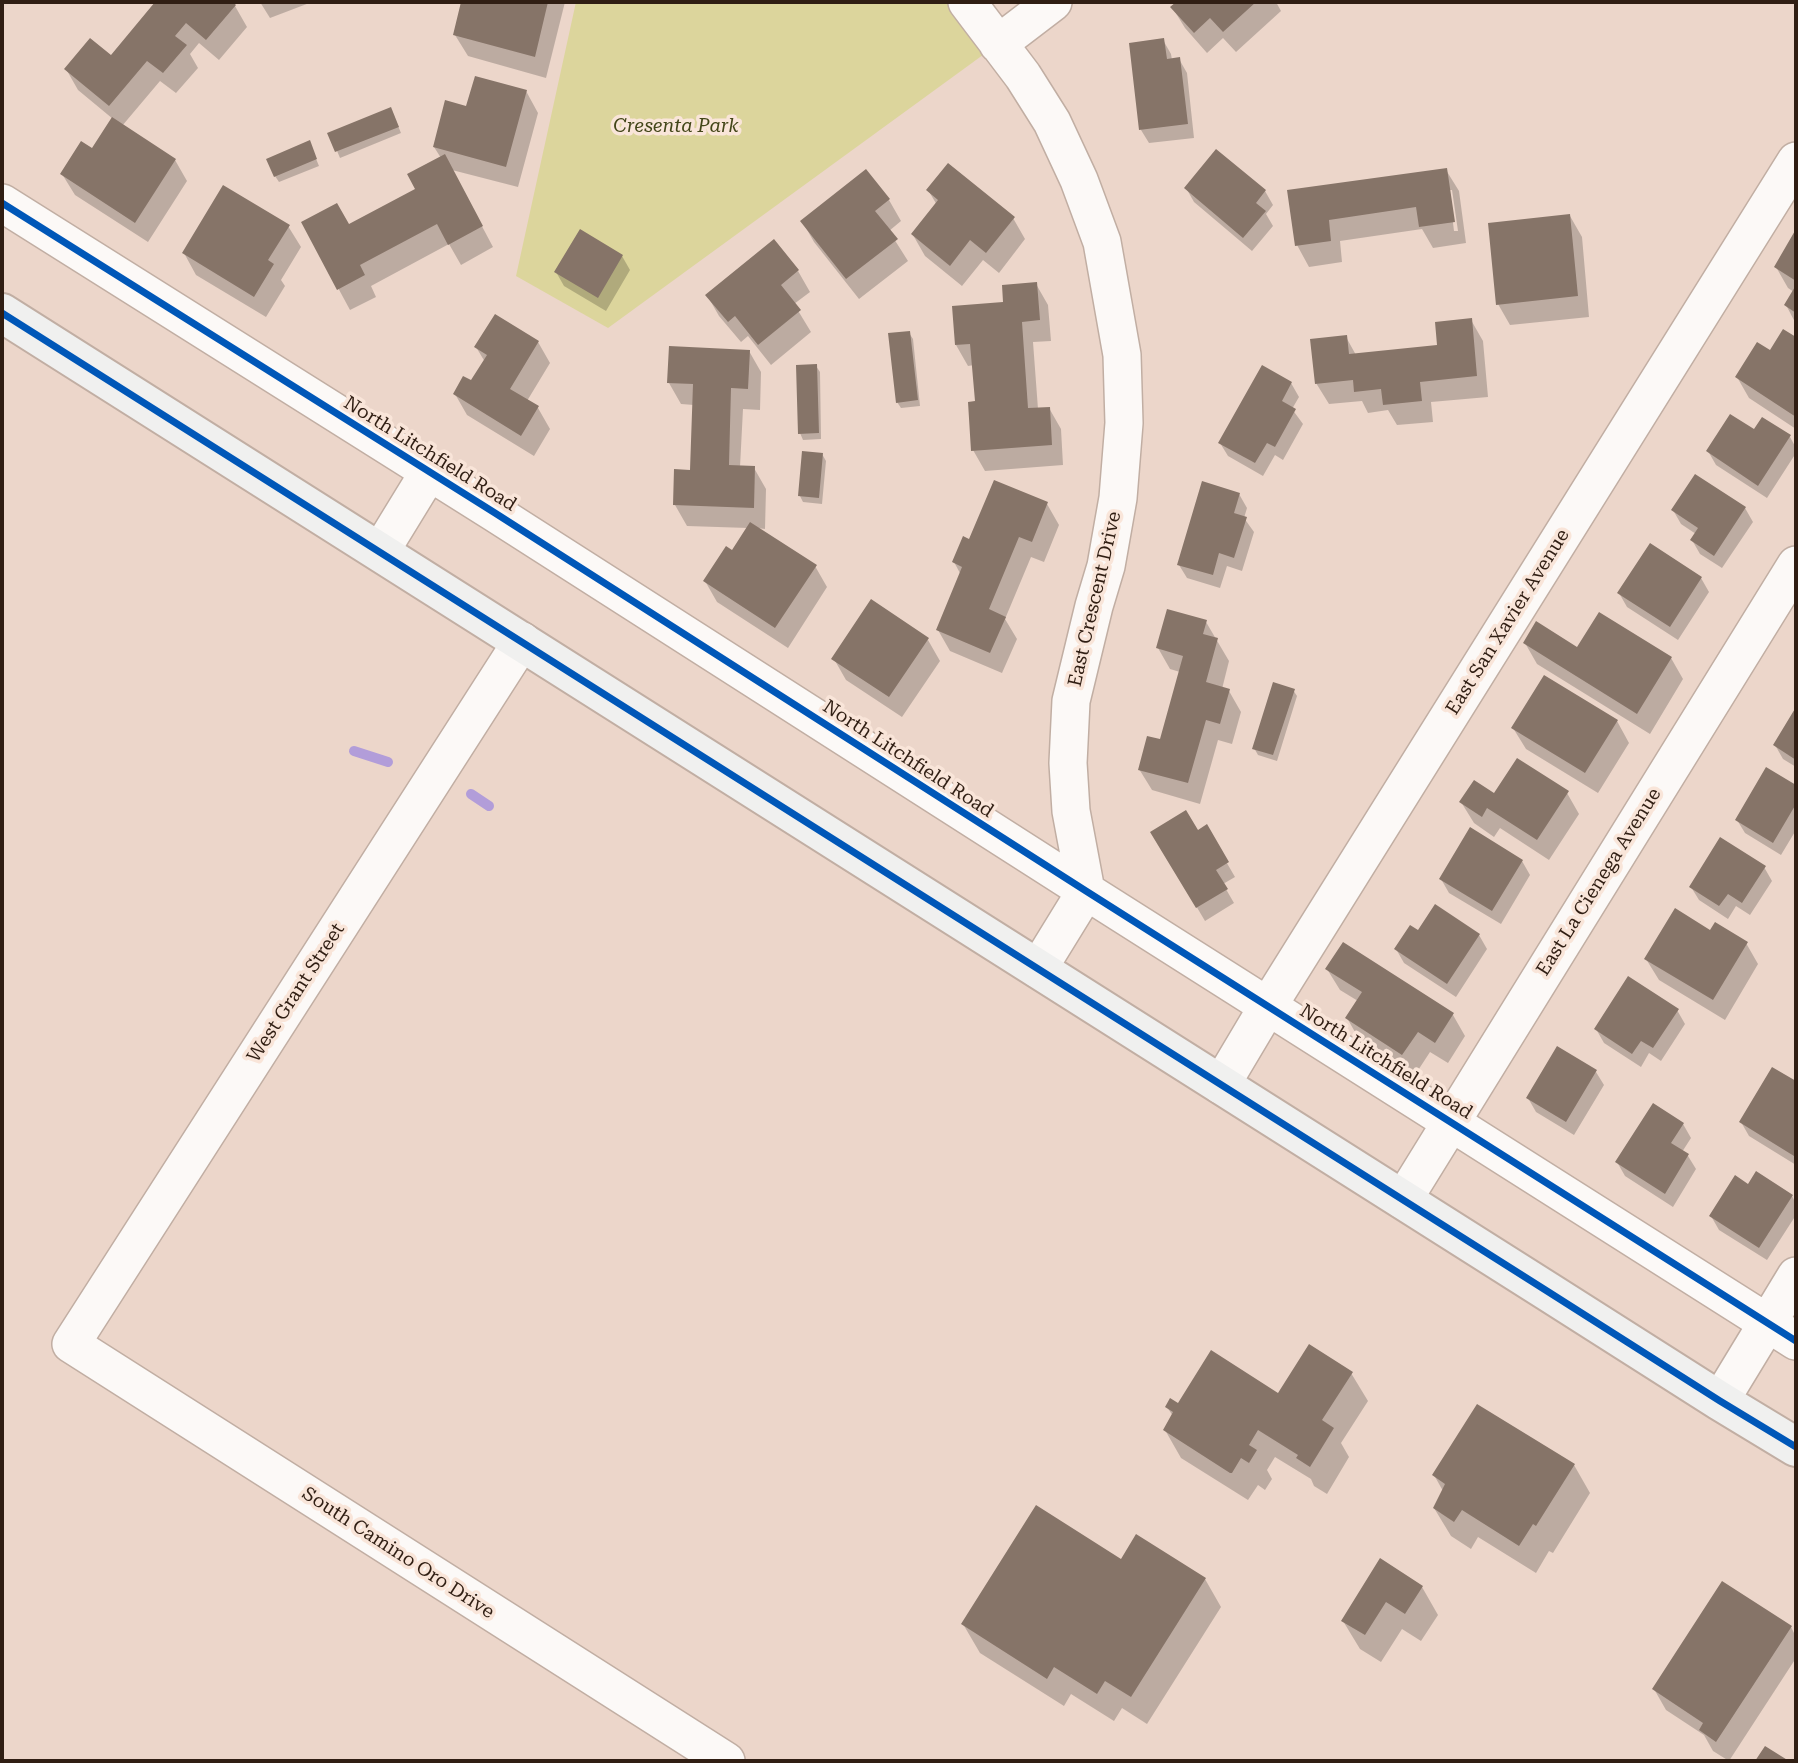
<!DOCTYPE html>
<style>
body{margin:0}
#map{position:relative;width:1798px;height:1763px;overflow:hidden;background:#ecd6ca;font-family:"Roboto Serif",serif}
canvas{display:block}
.frame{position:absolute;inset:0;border:4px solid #301e13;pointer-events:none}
</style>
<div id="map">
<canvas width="1798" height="1763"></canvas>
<div class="frame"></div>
</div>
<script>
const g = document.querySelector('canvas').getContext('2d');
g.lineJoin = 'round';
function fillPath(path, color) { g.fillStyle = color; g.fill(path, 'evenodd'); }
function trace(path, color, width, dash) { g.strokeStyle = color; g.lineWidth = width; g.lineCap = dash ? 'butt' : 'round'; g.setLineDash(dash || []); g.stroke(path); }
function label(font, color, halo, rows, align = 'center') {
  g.font = font + ' "Roboto Serif",serif'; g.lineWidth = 7; g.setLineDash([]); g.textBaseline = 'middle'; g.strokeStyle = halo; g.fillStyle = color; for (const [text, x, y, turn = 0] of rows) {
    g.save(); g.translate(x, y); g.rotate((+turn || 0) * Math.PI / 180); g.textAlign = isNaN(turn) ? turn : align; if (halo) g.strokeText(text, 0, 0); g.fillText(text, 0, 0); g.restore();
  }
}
const green = new Path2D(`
 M576,2H967L998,44L608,328L516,276Z`);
const shadow = new Path2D(`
 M158,2H230L235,6L247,27L219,60L199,43L190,54L198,68L176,93L160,81L122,126L175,160L187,181L148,242L75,195L62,174L93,151L113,119L78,90L66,69L111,58Z
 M260,2H312L270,18Z
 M463,2H565L546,78L468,56L455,35Z
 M1178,2H1276L1281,11L1236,52L1223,38L1207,53L1185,28L1172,7Z
 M1163,40L1171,54L1172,60L1179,59L1187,73L1194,138L1149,143L1141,130Z
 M526,91L538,113L518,187L452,170L493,247L461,265L449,244L371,286L376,297L350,310L303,223L349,226L418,190L441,158L434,147L468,108Z
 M394,116L401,133L340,158L330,134Z
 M312,149L319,166L279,182L275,176Z
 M1446,170L1459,191L1466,243L1433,248L1422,229L1340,241L1342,262L1309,267L1297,245L1289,192ZM1449,190H1452L1458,231H1454Z
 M866,171L889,200L901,221L889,231L908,261L859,299L814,242L802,221Z
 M1186,188L1265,191L1273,205L1266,214L1273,226L1252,251L1194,202Z
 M928,190L1013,218L1025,239L999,273L983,260L962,286L925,256L913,235L937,205Z
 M1570,216L1582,237L1589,317L1510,325L1498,304Z
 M288,226L301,247L281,280L285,286L266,317L196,275L184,253Z
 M1796,233V324L1786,305L1794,292L1788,288L1776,267Z
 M622,256L630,270L606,311L564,286L556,272Z
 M798,271L810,292L794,304L811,332L771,365L748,336L741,342L719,316L707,295Z
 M1036,284L1048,305L1051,341L1033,342L1038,409L1049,408L1061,429L1063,465L985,471L973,450L977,403L974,365L968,366L956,345L1005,304Z
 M1471,320L1483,341L1488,397L1431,402L1433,422L1397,425L1388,410L1368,413L1362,401L1329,404L1316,383L1346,337L1356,355L1439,347Z
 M1784,331L1796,339V429L1749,398L1737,377L1770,352Z
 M909,333L913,339L920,406L901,408L897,402Z
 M538,342L550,363L527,401L538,408L550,429L534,456L467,415L455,394L472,383L485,362L476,347Z
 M749,351L761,372L760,410L743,409L740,467L754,468L766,489L765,529L757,528L815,566L827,587L788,648L717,602L705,581L733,552L748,528L687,526L675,505L691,471L694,405L681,404L669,383Z
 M816,366L820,372L821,439L803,440L800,433Z
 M1291,383L1299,397L1292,409L1303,424L1283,460L1275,455L1263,476L1228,456L1220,443Z
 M1755,432L1790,437L1796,448V453L1767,498L1716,465L1708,451Z
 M822,454L826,461L822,504L803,502L800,496Z
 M1239,494L1247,508L1244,518L1254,532L1242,571L1227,566L1220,588L1187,578L1179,565Z
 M1047,504L1059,525L1044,562L1031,557L1005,619L1017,639L1002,673L950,651L938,630L961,575L954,562L970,541Z
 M1745,508L1753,522L1722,568L1700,554L1692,540L1696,534L1681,524L1673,510Z
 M1701,578L1709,592L1678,640L1627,607L1619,593Z
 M1206,622L1229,661L1222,689L1229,691L1241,712L1232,744L1218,740L1200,804L1152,790L1139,769L1161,741L1180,672L1170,669L1158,648Z
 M928,640L940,661L902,717L846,680L834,659Z
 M1525,643L1671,658L1683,679L1650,734L1537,664Z
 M1293,690L1297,696L1277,761L1258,755L1254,748Z
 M1796,710V767L1783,759L1775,745Z
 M1617,721L1629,743L1598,793L1526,749L1513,728Z
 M1767,770L1796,787V830L1781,855L1745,833L1737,820Z
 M1567,793L1579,814L1549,860L1500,828L1494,837L1474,823L1461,802L1495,796Z
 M1206,827L1235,877L1223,884L1234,903L1205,921L1153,833L1197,832Z
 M1522,861L1530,875L1501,924L1449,893L1441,879Z
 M1764,867L1772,881L1750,915L1736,906L1728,919L1699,900L1691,887Z
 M1419,933L1479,935L1487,949L1456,997L1404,963L1396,949Z
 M1711,933L1746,943L1758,964L1725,1020L1659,980L1646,959Z
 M1343,944L1453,1015L1465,1036L1448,1063L1430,1052L1415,1075L1359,1039L1347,1018L1358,1001L1340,990L1327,969Z
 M1677,1010L1685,1024L1661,1061L1649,1053L1641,1067L1604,1043L1596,1029Z
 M1773,1069L1796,1083V1165L1749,1136L1741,1122Z
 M1596,1072L1604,1085L1574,1135L1536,1112L1528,1098Z
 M1683,1124L1691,1138L1682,1152L1688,1156L1696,1169L1673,1207L1625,1176L1617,1162Z
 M1749,1187L1792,1196L1796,1204V1215L1767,1260L1719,1230L1711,1216Z
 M1351,1373L1368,1401L1341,1443L1349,1457L1327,1494L1314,1486L1311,1479L1275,1457L1267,1470L1272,1479L1265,1490L1258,1485L1248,1500L1181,1458L1165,1430L1173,1416L1167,1407L1279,1395Z
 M1574,1465L1590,1493L1553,1553L1549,1551L1536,1573L1478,1537L1471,1549L1451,1536L1434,1508L1443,1491L1434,1475Z
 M1121,1561L1205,1579L1221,1607L1147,1724L1122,1708L1114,1721L1071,1694L1064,1706L980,1653L963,1624Z
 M1381,1561L1422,1587L1438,1615L1421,1641L1402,1629L1381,1662L1360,1649L1343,1621Z
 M1791,1627L1796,1637V1658L1729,1761L1713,1751L1704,1735L1666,1710L1654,1689Z`);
const stream = new Path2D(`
 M354,751L388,762
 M471,794L489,806`);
const building = new Path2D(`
 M155,2H233L236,5L206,40L186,23L175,36L187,45L163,73L147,61L109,106L64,69L90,38L111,55Z
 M461,2H548L535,57L453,35Z
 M1176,2H1256L1223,32L1210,18L1194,33L1170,7Z
 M1164,38L1167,59L1180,57L1188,124L1139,130L1129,43Z
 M475,76L527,90L506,167L433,147L445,100L466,106Z
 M391,107L399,127L335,152L327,133Z
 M112,117L176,159L135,223L60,174L81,141L92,148Z
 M310,140L317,159L274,177L266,159Z
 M1216,149L1266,190L1256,203L1266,211L1243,238L1184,188Z
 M445,154L483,226L448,245L437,224L360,265L365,275L337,290L301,222L337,203L349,224L415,189L407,174Z
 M948,163L1015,217L986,253L970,240L950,266L911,234L938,200L926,190Z
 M1447,168L1455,222L1419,227L1416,207L1329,220L1331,241L1295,246L1287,190Z
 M866,169L890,199L875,211L898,239L846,279L800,221Z
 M223,185L290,225L268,260L274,264L254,297L182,253Z
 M1570,214L1578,296L1496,305L1488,223Z
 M580,229L623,255L598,298L554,272Z
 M1796,229V281L1774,267Z
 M774,239L799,270L781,285L801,310L758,345L735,316L728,322L705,295Z
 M1037,282L1040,320L1022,322L1028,408L1050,407L1052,445L971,451L968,402L975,401L970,344L955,345L952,306L1003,302L1002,285Z
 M1796,285V313L1784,305Z
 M495,314L539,341L510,389L539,406L521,436L453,394L463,376L471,380L487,355L474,347Z
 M1472,318L1477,376L1420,382L1422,401L1383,405L1381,389L1354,392L1353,380L1315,384L1310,339L1347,335L1349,354L1437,345L1435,322Z
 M1783,329L1796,337V417L1735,377L1757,342L1770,350Z
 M910,331L918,400L896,403L888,333Z
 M669,346L750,350L748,389L731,388L729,465L755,466L754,508L673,505L674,469L690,470L693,384L667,383Z
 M817,364L819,433L798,434L796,365Z
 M1262,365L1292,382L1282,401L1296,409L1275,447L1267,443L1255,463L1218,443Z
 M1730,414L1754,429L1762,417L1791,435L1758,486L1706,451Z
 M802,451L823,453L819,498L798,496Z
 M1695,474L1746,507L1714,556L1690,540L1698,528L1671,510Z
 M994,480L1048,502L1032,542L1019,537L989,609L1006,617L990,653L936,630L962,567L952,562L963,536L969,539Z
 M1202,481L1240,493L1234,513L1247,517L1234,558L1219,553L1213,575L1177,565Z
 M750,522L817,565L775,628L703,581L726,546L732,550Z
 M1650,543L1702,577L1670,627L1617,593Z
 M871,599L929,638L889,697L831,659Z
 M1167,609L1207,620L1203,634L1218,638L1206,682L1230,689L1220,724L1206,720L1188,783L1138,770L1147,736L1160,739L1183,656L1156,648Z
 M1599,612L1672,657L1637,714L1523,643L1536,621L1577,647Z
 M1544,675L1618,720L1585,773L1511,728Z
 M1273,682L1295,689L1273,755L1252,749Z
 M1796,707V760L1773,745Z
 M1517,758L1569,791L1537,840L1487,808L1482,817L1459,802L1474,780L1494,793Z
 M1766,767L1796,785V804L1773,843L1735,820Z
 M1186,810L1198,830L1207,824L1229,862L1216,870L1228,889L1196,908L1150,832Z
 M1470,827L1523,860L1492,911L1439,879Z
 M1720,837L1766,866L1742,903L1728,894L1719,906L1689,887Z
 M1435,904L1480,934L1447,984L1394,949L1410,925L1418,930Z
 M1675,908L1710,930L1715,922L1748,942L1713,1000L1644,959Z
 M1343,942L1454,1013L1435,1043L1418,1032L1402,1055L1345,1018L1362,992L1325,969Z
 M1628,976L1679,1009L1653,1048L1641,1041L1632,1054L1594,1029Z
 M1557,1046L1597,1070L1566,1122L1526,1098Z
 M1772,1067L1796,1081V1152L1794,1156L1739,1122Z
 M1653,1103L1684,1123L1671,1143L1689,1154L1665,1194L1615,1162Z
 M1756,1171L1793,1195L1759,1248L1709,1216L1735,1175L1748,1184Z
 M1309,1344L1353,1372L1322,1420L1334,1428L1310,1467L1296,1458L1298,1455L1258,1430L1249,1445L1257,1450L1249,1463L1241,1458L1232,1473H1230L1163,1430L1173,1412L1165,1407L1170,1398L1178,1403L1211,1350L1278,1393Z
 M1477,1404L1575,1464L1536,1526L1533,1524L1519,1546L1462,1510L1454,1522L1433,1508L1445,1484L1432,1475Z
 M1036,1505L1121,1559L1136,1534L1206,1578L1131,1697L1105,1681L1097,1694L1054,1667L1047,1679L961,1624Z
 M1380,1558L1423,1586L1405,1614L1386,1602L1365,1635L1341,1621Z
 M1722,1581L1792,1626L1716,1742L1699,1730L1703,1723L1652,1689Z
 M1765,1746L1789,1761H1755Z`);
const minor = new Path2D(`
 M967,2L1023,76L1052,122L1079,180L1102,242L1122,355L1124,423L1118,498L1106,566L1094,606L1071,701L1068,763L1071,811L1086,891L1038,969
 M998,44L1053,2
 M2,203L495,513L1086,891L1796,1341
 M380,552L429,472
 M522,641L71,1344L726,1761
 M1221,1085L1268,1006L1796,161
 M1403,1200L1796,565
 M1720,1401L1796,1276`);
const secondary = new Path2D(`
 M2,313L1547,1291L1720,1401L1796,1447`);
const cycleway = new Path2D(`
 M2,203L495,513L1086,891L1796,1341
 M2,313L1547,1291L1720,1401L1796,1447`);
const parkNames = [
 ["Cresenta Park",676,126]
];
const streetNames = [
 ["North Litchfield Road",430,454,32],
 ["East Crescent Drive",1095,599,-77],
 ["East San Xavier Avenue",1508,622,-58],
 ["North Litchfield Road",908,759,33],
 ["East La Cienega Avenue",1599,882,-58],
 ["West Grant Street",296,993,-57],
 ["North Litchfield Road",1386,1062,32],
 ["South Camino Oro Drive",398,1553,33]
];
fillPath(green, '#dcd59c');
fillPath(shadow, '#0003');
trace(stream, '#b29dd9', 10);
fillPath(building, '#867468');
trace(minor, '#c1aea3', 40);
trace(secondary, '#c1aea3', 42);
trace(minor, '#fcf9f7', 37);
trace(secondary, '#f0f0ef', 38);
trace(cycleway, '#0057b8', 7);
label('italic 19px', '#434619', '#f9e5d9', parkNames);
label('19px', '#301e13', '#f9e5d9', streetNames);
</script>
